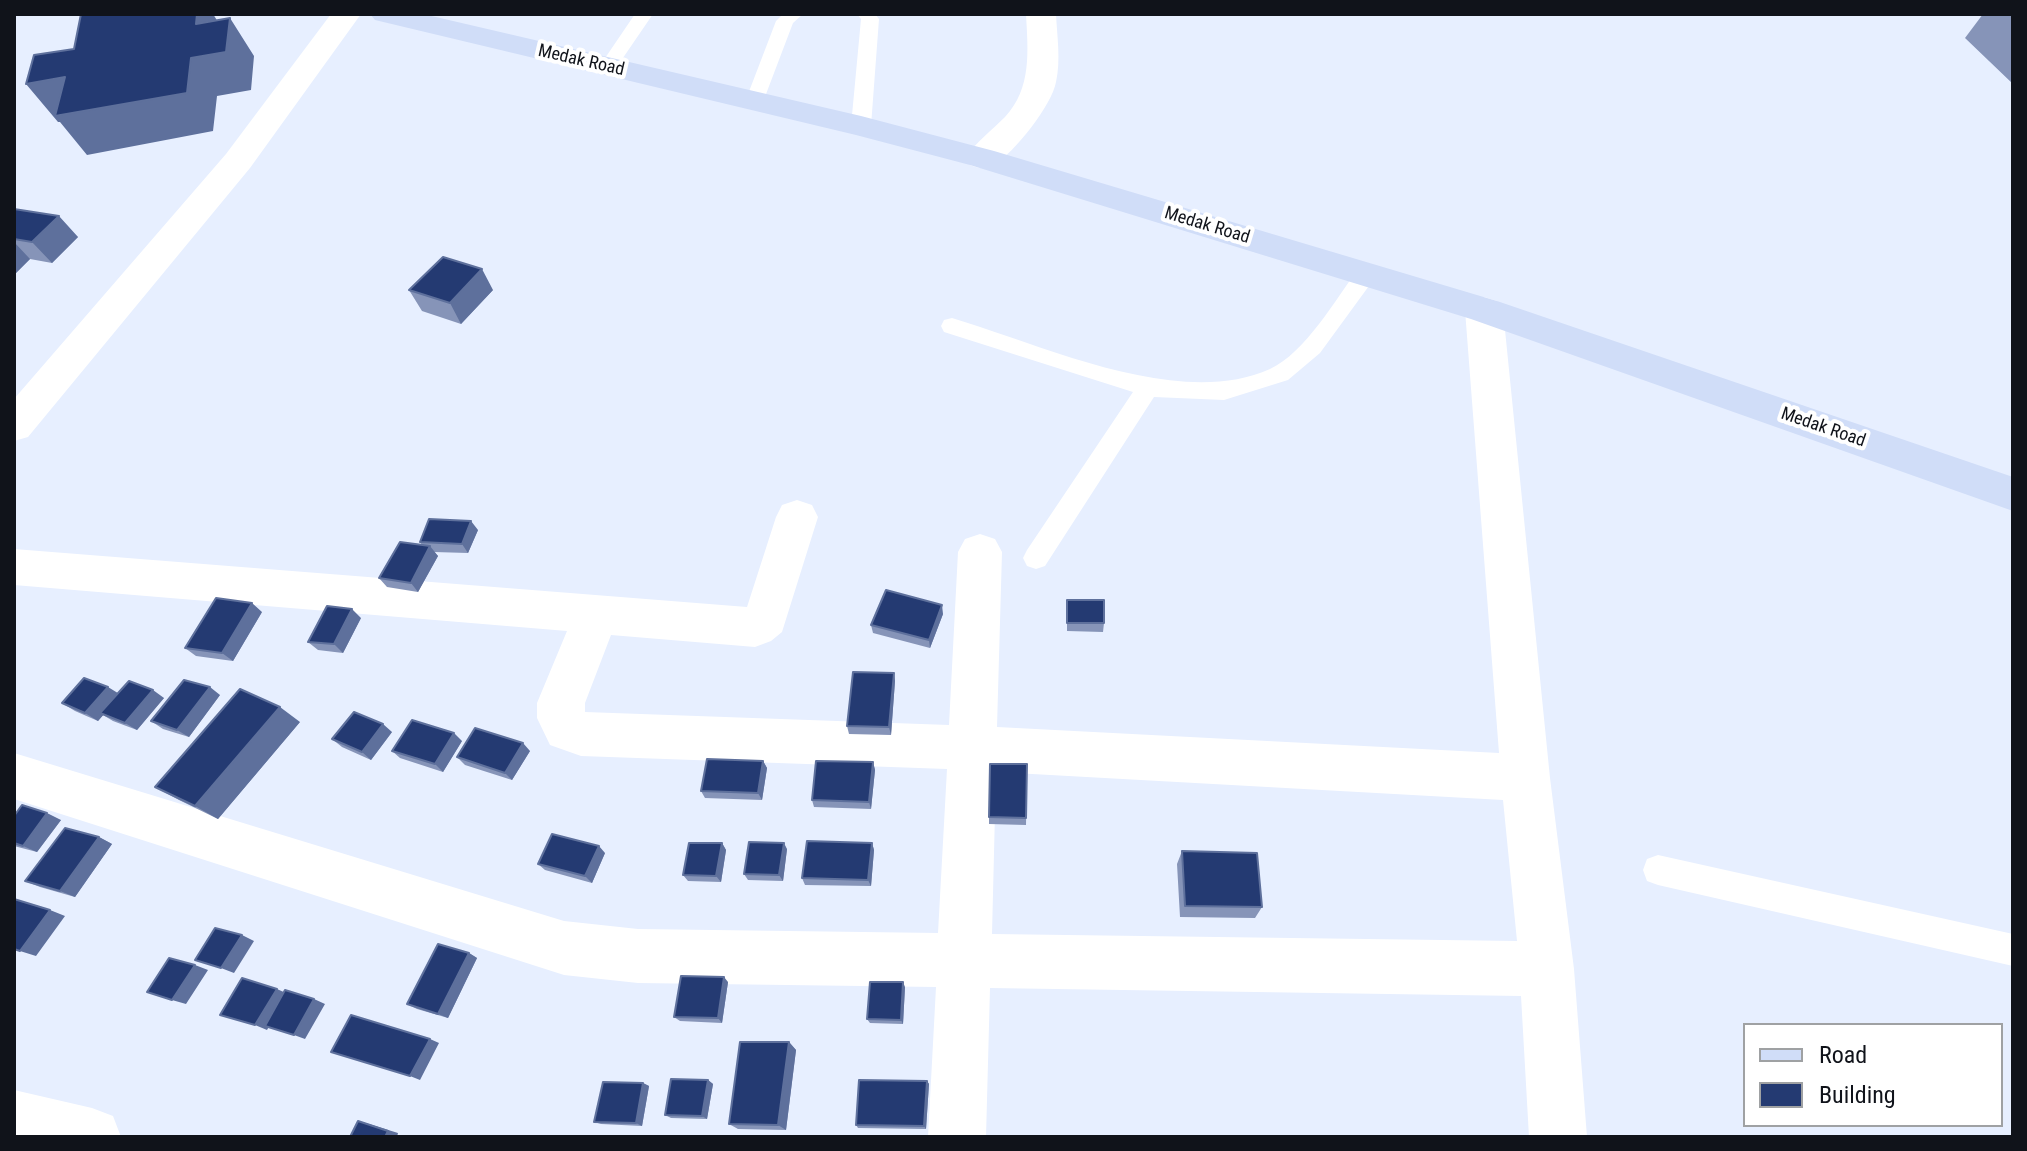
<!DOCTYPE html>
<style>
body{margin:0}
#map{position:relative;width:2027px;height:1151px;overflow:hidden;background:#e7efff;font-family:"Roboto Condensed",sans-serif}
canvas{display:block}
.frame{position:absolute;inset:0;border:16px solid #10131a;pointer-events:none}
.legend{position:absolute;left:1743px;top:1023px;width:260px;height:104px;box-sizing:border-box;background:#fff;border:2px solid #9fa1a3;margin:0;padding:10px 14px;list-style:none;font-size:24px;color:#10131a}
.legend li{display:flex;align-items:center;gap:16px;height:40px}
.legend b{width:40px;border:2px solid #9fa1a3}
</style>
<div id="map">
<canvas width="2027" height="1151"></canvas>
<div class="frame"></div>
<ul class="legend">
<li><b style="height:10px;background:#d0ddf8"></b>Road</li>
<li><b style="height:22px;background:#243a72"></b>Building</li>
</ul>
</div>
<script>
const g = document.querySelector('canvas').getContext('2d');
g.lineJoin = 'round';
function fillPath(path, color) { g.fillStyle = color; g.fill(path, 'evenodd'); }
function trace(path, color, width, dash) { g.strokeStyle = color; g.lineWidth = width; g.lineCap = dash ? 'butt' : 'round'; g.setLineDash(dash || []); g.stroke(path); }
function label(font, color, halo, rows, align = 'center') {
  g.font = font + ' "Roboto Condensed",sans-serif'; g.lineWidth = 8; g.setLineDash([]); g.textBaseline = 'middle'; g.strokeStyle = halo; g.fillStyle = color; for (const [text, x, y, turn = 0] of rows) {
    g.save(); g.translate(x, y); g.rotate((+turn || 0) * Math.PI / 180); g.textAlign = isNaN(turn) ? turn : align; if (halo) g.strokeText(text, 0, 0); g.fillText(text, 0, 0); g.restore();
  }
}
const service = new Path2D(`
 M635,14H653L614,71H602L599,67Z
 M783,14H803L793,23L763,102L761,106H747L745,102L776,21Z
 M857,14H875L879,19L871,126L861,132L851,126L861,19Z
 M1366,267L1374,269L1377,274L1374,279L1320,353L1288,380L1224,400L1154,397L1045,566L1036,569L1027,566L1023,558L1027,550L1133,392L944,332L941,326L944,320L952,318C1043,345 1179,410 1270,369C1305,353 1336,299 1358,269Z
 M1658,855L2013,934V966L1658,885L1647,881L1643,870L1647,859Z`);
const minor = new Path2D(`
 M331,14H361L250,168L28,437L14,441V399L226,154Z
 M1026,14H1056C1057,36 1061,60 1056,82C1052,105 1014,153 994,165C986,170 978,168 970,165L965,158C976,142 992,130 1005,117C1032,88 1028,51 1026,14Z
 M1484,297L1497,301L1503,310L1550,778L1574,969L1587,1137H1529L1521,996L990,988L986,1137H928L936,987L638,983L564,975L14,799V753L564,921L638,929L938,933L947,769L581,756L550,745L537,718V703L567,631L14,585V549L747,607L776,517L782,505L797,500L812,505L818,517L782,632L771,641L755,647L611,635L585,703V712L949,725L958,552L965,539L980,534L995,539L1002,552L997,727L1499,753L1465,310L1471,301ZM996,772L1503,800L1517,941L992,934Z
 M14,1090L92,1108L113,1116L121,1137H14Z`);
const primary = new Path2D(`
 M370,14H423L861,116L994,151L1497,301L2013,477V511L1471,319L970,165L856,135L375,20Z`);
const wall = new Path2D(`
 M1983,14H2013V84L1965,38Z
 M14,209L78,237L52,263L30,259L14,275Z
 M409,290H493L461,324L422,311Z
 M478,530L468,553L434,552L438,556L418,592L387,587L379,578L422,545L420,542Z
 M1067,600L1104,623L1103,632L1067,631Z
 M262,612L233,661L196,656L185,648Z
 M943,614L930,648L873,633L871,625Z
 M361,618L343,653L318,650L308,642Z
 M894,673L895,681L891,735L849,734L847,726Z
 M118,693L164,698L137,730L113,721L103,715L98,721L75,711L62,703Z
 M220,695L189,737L163,729L151,721Z
 M300,722L218,819L179,800L155,787Z
 M392,732L371,760L342,747L332,739Z
 M462,741L443,772L400,758L392,751Z
 M530,751L512,780L465,765L457,757Z
 M763,761L767,768L762,800L705,798L701,791Z
 M873,762L875,770L871,809L814,807L812,800Z
 M1027,764L1026,825L989,824V817Z
 M14,816L61,820L37,852L14,846Z
 M99,837L112,844L75,897L40,887L25,881Z
 M722,843L726,850L721,882L688,881L683,875Z
 M872,843L874,850L871,886L805,885L802,878Z
 M787,849L783,881L748,880L744,874Z
 M1182,851L1262,907L1255,918L1180,917L1177,864Z
 M605,853L592,883L545,870L538,864Z
 M469,953L477,958L448,1018L417,1009L407,1004Z
 M728,982L722,1023L680,1021L674,1017Z
 M905,987L903,1024L870,1023L867,1019Z
 M789,1042L796,1050L786,1130L738,1129L729,1124Z
 M708,1080L713,1084L707,1119L671,1118L665,1115Z
 M927,1081L929,1084L926,1129L858,1128L856,1125Z
 M643,1083L649,1086L642,1126L601,1124L594,1122Z`);
const shadedWall = new Path2D(`
 M197,14H213L223,30L230,18L254,56L251,90L217,96L213,131L87,155L60,122H58L26,84L196,24Z
 M59,216L78,237L52,263L32,242Z
 M14,242L30,259L14,275Z
 M482,269L493,290L461,324L450,303Z
 M471,521L478,530L468,553L462,544Z
 M430,546L438,556L418,592L411,583Z
 M252,603L262,612L233,661L222,653Z
 M942,605L943,614L930,648L929,640Z
 M352,609L361,618L343,653L334,644Z
 M894,673L895,681L891,735L889,727Z
 M108,687L121,695L98,721L85,713Z
 M210,687L220,695L189,737L177,730Z
 M153,690L164,698L137,730L125,723Z
 M280,707L300,722L218,819L195,806Z
 M383,724L392,732L371,760L362,752Z
 M454,733L462,741L443,772L435,764Z
 M523,743L530,751L512,780L505,773Z
 M763,761L767,768L762,800L758,793Z
 M873,762L875,770L871,809L869,802Z
 M47,813L61,820L37,852L23,846Z
 M99,837L112,844L75,897L60,891Z
 M722,843L726,850L721,882L716,876Z
 M784,843L787,849L783,881L779,875Z
 M872,843L874,850L871,886L868,880Z
 M599,846L605,853L592,883L585,876Z
 M50,910L65,916L36,956L20,951Z
 M242,935L254,941L234,973L221,968Z
 M469,953L477,958L448,1018L438,1014Z
 M195,965L208,970L186,1004L172,1000Z
 M724,977L728,982L722,1023L718,1018Z
 M903,982L905,987L903,1024L901,1020Z
 M277,989L288,994L267,1030L255,1025Z
 M314,999L325,1004L305,1039L294,1035Z
 M430,1039L439,1043L420,1080L410,1076Z
 M789,1042L796,1050L786,1130L778,1125Z
 M708,1080L713,1084L707,1119L702,1116Z
 M927,1081L929,1084L926,1129L924,1126Z
 M643,1083L649,1086L642,1126L636,1123Z
 M358,1121L369,1124L398,1133L397,1137H385Z`);
const building = new Path2D(`
 M81,14H197L196,24L230,18L226,52L191,58L187,93L55,116L65,77L26,84L34,55L74,49Z
 M14,209L59,216L32,242L14,239Z
 M443,257L482,269L450,303L409,290Z
 M429,519L471,521L462,544L420,542Z
 M400,542L430,546L411,583L379,578Z
 M886,590L942,605L929,640L871,625Z
 M216,598L252,603L222,653L185,648Z
 M1067,600H1104V623H1067Z
 M327,606L352,609L334,644L308,642Z
 M853,672L894,673L889,727L847,726Z
 M84,678L108,687L85,713L62,703Z
 M184,680L210,687L177,730L151,721Z
 M129,681L153,690L125,723L100,713Z
 M240,689L280,707L195,806L155,787Z
 M354,712L383,724L362,752L332,739Z
 M412,720L454,733L435,764L392,751Z
 M475,728L523,743L505,773L457,757Z
 M707,759L763,761L758,793L701,791Z
 M816,761L873,762L869,802L812,800Z
 M990,764H1027L1026,818L989,817Z
 M22,805L47,813L23,846L14,843V816Z
 M65,828L99,837L60,891L25,881Z
 M552,834L599,846L585,876L538,864Z
 M807,841L872,843L868,880L802,878Z
 M749,842L784,843L779,875L744,874Z
 M689,843H722L716,876L683,875Z
 M1182,851L1257,853L1262,907L1185,906Z
 M14,899L50,910L20,951L14,949Z
 M215,928L242,935L221,968L195,960Z
 M438,944L469,953L438,1014L407,1004Z
 M169,958L195,965L172,1000L147,992Z
 M681,976L724,977L718,1018L674,1017Z
 M242,978L277,989L255,1025L220,1015Z
 M870,982H903L901,1020L867,1019Z
 M285,990L314,999L294,1035L265,1026Z
 M351,1015L430,1039L410,1076L331,1052Z
 M740,1042H789L778,1125L729,1124Z
 M671,1079L708,1080L702,1116L665,1115Z
 M859,1080L927,1081L924,1126L856,1125Z
 M603,1082L643,1083L636,1123L594,1122Z
 M358,1121L388,1131L385,1137H350Z`);
const farStreetnames = [
 ["Medak Road",581,61,13],
 ["Medak Road",1207,226,17],
 ["Medak Road",1823,428,19]
];
fillPath(service, '#fff');
fillPath(minor, '#fff');
fillPath(primary, '#d0ddf8');
fillPath(wall, '#8694b8');
fillPath(shadedWall, '#5e709c');
fillPath(building, '#243a72');
trace(building, '#5e709c', 2);
label('18px', '#10131a', '#fff', farStreetnames);
</script>
